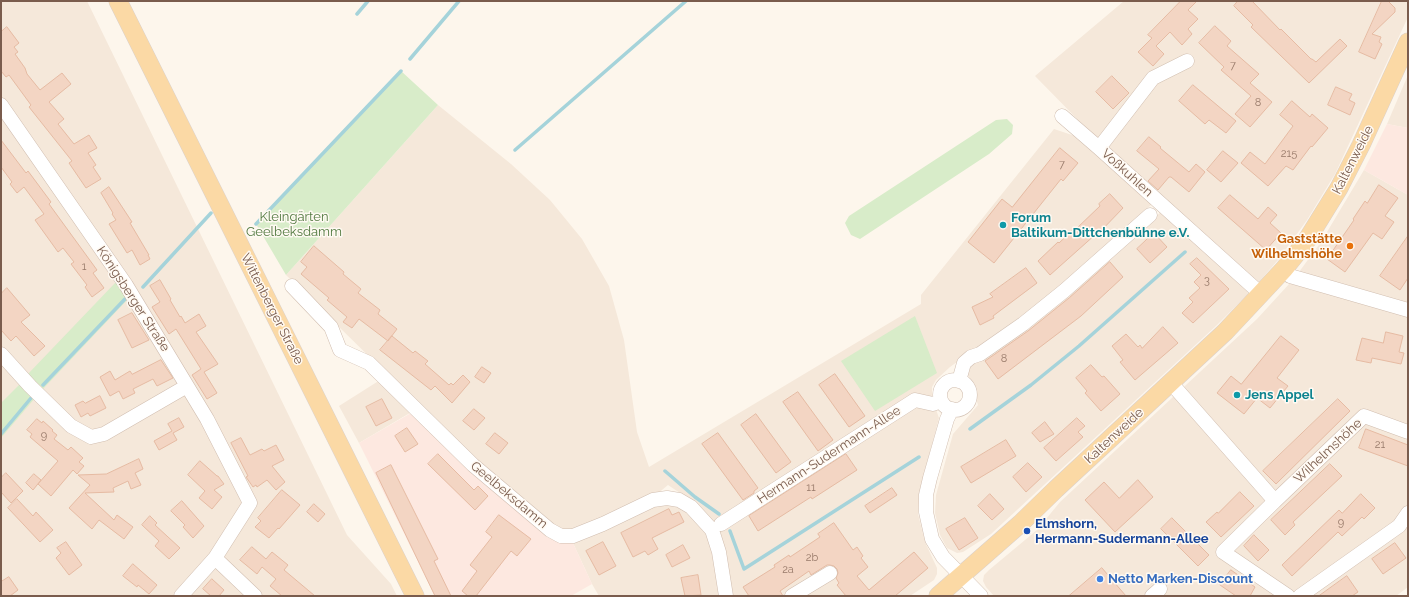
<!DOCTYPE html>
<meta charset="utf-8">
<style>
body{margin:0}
#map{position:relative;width:1409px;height:597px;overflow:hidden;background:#fdf6ec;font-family:Raleway,sans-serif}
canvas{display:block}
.frame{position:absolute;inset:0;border:2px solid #7a5c4d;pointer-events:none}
</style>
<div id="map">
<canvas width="1409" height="597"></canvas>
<div class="frame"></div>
</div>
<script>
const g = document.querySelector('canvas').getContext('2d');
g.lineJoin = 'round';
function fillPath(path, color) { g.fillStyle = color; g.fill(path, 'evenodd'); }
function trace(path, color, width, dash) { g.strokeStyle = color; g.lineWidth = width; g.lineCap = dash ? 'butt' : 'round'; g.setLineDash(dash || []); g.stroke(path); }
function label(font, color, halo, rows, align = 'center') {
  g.font = font + ' Raleway,sans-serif'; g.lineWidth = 3; g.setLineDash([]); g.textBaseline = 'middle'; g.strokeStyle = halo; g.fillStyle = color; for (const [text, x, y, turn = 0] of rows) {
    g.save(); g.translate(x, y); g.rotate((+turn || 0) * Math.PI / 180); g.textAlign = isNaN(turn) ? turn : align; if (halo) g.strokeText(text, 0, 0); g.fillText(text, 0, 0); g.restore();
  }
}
const residential = new Path2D(`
 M1,1H87L347,535L391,584L397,596H1Z
 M1124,1H1408V17L1335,174L1307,220L1278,260L1258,283L1086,128L1035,76Z
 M1408,75V128L1387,124Z
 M438,105L511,164L550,200L582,239L609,286L624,340L637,432L649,467L921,304V295L1054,129L1075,136L1152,204L1061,288L950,367L936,380L932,387V398L939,418L919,493L918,514L925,542L937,568V574L934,580L910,596H730L695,503L668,485L656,495L573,533L551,527L465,452L420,407L359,443L339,406L388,375L286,275Z
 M1364,170L1408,195V306L1299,272L1321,242Z
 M1162,211L1247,288L1248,294L1217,325L991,534L963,552L957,553L947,548L940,535L935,513L936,495L953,434L978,405L967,372V365L1067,294Z
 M1290,283L1408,315V587L1396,596H994L986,587L983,581L984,575L989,570L1037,530L1060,502L1257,319Z
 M660,503H678L710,538L722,596H599L592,584L573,543Z`);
const commercial = new Path2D(`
 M1387,124L1408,128V195L1364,170Z
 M411,413L547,537L560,542L573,543L592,584L571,596H435L359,443Z`);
const green = new Path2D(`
 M401,71L438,105L286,275L256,224Z
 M1007,119L1013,125L1012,134L989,154L860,239L851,235L845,223L849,216L996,120Z
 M116,282L128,299L43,389L28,374Z
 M915,316L937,373L875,411L841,361Z
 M20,384L35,398L1,438V403Z`);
const stream = new Path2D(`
 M357,14L368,1
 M410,59L459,1
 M515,150L686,1
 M256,224L401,71
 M143,287L211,213
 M43,385L125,299
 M970,429L1031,385L1079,346L1185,252
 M1,434L31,398
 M665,471L695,497L719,514
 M730,531L744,569L919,457`);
const building = new Path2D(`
 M1181,1H1197L1188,10L1198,19L1188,29L1192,34L1182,45L1170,32L1156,46L1164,54L1153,66L1138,52L1152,38L1148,35Z
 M1238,1H1252L1280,30L1281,29L1311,59H1312L1316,62L1340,39L1347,46L1309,83L1251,27L1253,25L1234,6Z
 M1382,1H1388L1395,8V12L1372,34L1381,37L1379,42L1382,44L1375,59L1359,52Z
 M1215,26L1231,41L1227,46L1259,74L1250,83L1272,102L1250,127L1235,114L1251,96L1221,70L1224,67L1199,43Z
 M7,27L19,43L14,47L18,52L15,54L25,68L27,74L40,90L62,73L71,84L49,102L64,119L58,124L74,144L89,135L97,148L88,153L96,165L93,167L101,179L86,188L69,163L72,161L29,107L31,105L9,75L6,77L1,71V32Z
 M1112,76L1129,93L1113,109L1096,92Z
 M1193,85L1236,121L1226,133L1209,120L1205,124L1179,101Z
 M1336,87L1352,94L1349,100L1355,103L1350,115L1328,105Z
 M1292,101L1310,117L1312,114L1328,128L1312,147L1311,146L1293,170L1286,166L1268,186L1241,163L1250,152L1265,164L1293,126L1280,115Z
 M1149,137L1161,147L1160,148L1189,172L1196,164L1205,172L1189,192L1171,177H1169L1158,190L1148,181L1159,169L1137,151Z
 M1,140L26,173L28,171L51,202L49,204L97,270L93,273L104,288L92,297L85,287L87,285L71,264L74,262L63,248L58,252L35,220L44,214L24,187L17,193L10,184L12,182L1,167Z
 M1060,148L1078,163L1063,181L1061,179L994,263L968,242L1002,199L1012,207Z
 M1223,151L1238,163L1221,182L1207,170Z
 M1379,185L1398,198L1385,216L1394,222L1382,239L1373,233L1345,272L1327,259L1354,220L1353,219L1365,201L1367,203Z
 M109,187L132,222L130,223L149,255H148L150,259L140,265L132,250L127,253L109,224L116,220L112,214L113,213L101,193Z
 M1110,194L1123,208L1097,235L1096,234L1050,275L1038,261L1058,242L1059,243L1076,227L1077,228L1100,206L1099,204Z
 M1230,195L1258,219L1268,207L1277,215L1270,223L1281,233L1266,250L1218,208Z
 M1154,233L1167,247L1150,263L1137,249Z
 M1408,236V278L1400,290L1380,276Z
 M314,246L344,272L343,274L361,289L358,293L380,310L378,314L397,329L388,341L359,319L352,328L343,322L347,317L327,300L329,298L301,274L307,267L301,262Z
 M1197,258L1229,289L1193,323L1182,313L1193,302L1189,298L1200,288L1194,282L1201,275L1190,264Z
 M1110,262L1123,277L1081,316L998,379L985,361L1028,331L1069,298Z
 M1026,268L1037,283L993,316L994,318L980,325L972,307L993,297L990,294Z
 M160,280L171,299L170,300L180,317L181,316L185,323L199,314L206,326L196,332L218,364L204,372L217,393L207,399L192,375L201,369L176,329L169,334L152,307L160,302L150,286Z
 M7,288L30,315L21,322L45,346L34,356L16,336L11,341L1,330V294Z
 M132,313L149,340L132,348L118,320Z
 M1163,327L1178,343L1135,380L1120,362L1123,360L1112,346L1126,334L1138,347L1140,345L1142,348Z
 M1386,332L1403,336L1399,352L1404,353L1401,364L1372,358L1371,363L1356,360L1362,338L1383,343Z
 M392,336L413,353L415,351L428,361L425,364L449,385L451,383L453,385L463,375L470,382L452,403L435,386L431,390L380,350Z
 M1281,336L1299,350L1277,378L1288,386L1270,408L1257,398L1244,414L1217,393L1231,376L1241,384Z
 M161,360L173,378L157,386L153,379L133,389L135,393L123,399L119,391L110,396L100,377L110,371L115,380L130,371L132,374Z
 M1091,365L1102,377L1104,376L1120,394L1101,411L1085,393L1087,391L1076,378Z
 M482,367L491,373L484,383L475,377Z
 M835,374L865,416L849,427L819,385Z
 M798,392L833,440L818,451L783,402Z
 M100,396L106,408L90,416L88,413L81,417L75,405L83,401L85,403Z
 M382,399L392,418L376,426L366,407Z
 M1338,399L1350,411L1276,484L1263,471Z
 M474,409L485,418L474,430L463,421Z
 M756,414L791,462L776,473L741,425Z
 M179,418L184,427L173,433L177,440L159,450L154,441L172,431L168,424Z
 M1077,418L1085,426L1078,432L1083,437L1056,461L1044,448Z
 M37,419L42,423L43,421L53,430L52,431L57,435L54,439L68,450L71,447L83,458L79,462L84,466L77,474L73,470L51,496L38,484L58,461L30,437L32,434L27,430Z
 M1045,422L1054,434L1040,442L1032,433Z
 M407,428L418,444L405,452L395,436Z
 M1366,429L1408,445V466L1359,448Z
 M495,433L508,443L499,454L486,444Z
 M718,433L758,488L754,491V493L743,500L702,444Z
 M241,438L250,455L262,449L264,451L276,445L284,460L272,466L285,482L276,490L267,480L257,487L256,485L253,487L246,477L248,476L231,443Z
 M1006,440L1016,456L971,483L961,467Z
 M438,454L474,490L478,486L488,496L475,510L428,464Z
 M846,454L857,470L812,499L811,497L758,531L749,516Z
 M139,459L143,469L135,473L141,485L131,489L128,481L113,488L114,492L85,493L114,520L117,515L133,527L124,539L99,520L92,529L69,508L90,485L78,475L106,474Z
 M200,461L217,476H218L224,484L214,490L222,497L212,509L199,498L205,491L188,475Z
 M1028,463L1042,477L1026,492L1013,477Z
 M1330,464L1342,476L1293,522L1295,525L1285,535L1271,520Z
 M391,465L438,559L434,561L451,596H435L376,473Z
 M6,473L23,491L11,503L1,492V478Z
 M34,474L41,480L33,490L26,483Z
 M1138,480L1153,497L1115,532L1085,500L1104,482L1119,498Z
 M892,488L897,495L870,513L865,506Z
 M282,490L300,505L279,529L278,528L269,538L255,527L261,521L258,518Z
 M1240,492L1254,506L1221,537L1206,522L1217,512L1218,513Z
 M990,494L1004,509L992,520L978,506Z
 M1361,494L1375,508L1364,519L1362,517L1342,536L1338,532L1292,576L1282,565L1339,510L1342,513Z
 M17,499L33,516L36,512L53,530L40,542L8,508Z
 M182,501L204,526L193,538L183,527L185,525L171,511Z
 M314,504L325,514L318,522L307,512Z
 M669,509L672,515L679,512L684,522L652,538L658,549L648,555L645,551L633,557L621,533Z
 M499,515L531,539L517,556L511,551L476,596H468L462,591L477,571L470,565L492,537L486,532Z
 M150,516L157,523L155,525L180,548L169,559L155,546L159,541L142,525Z
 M965,518L978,538L959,550L946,529Z
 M1172,518L1209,555L1198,566L1161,529Z
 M834,523L853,550L857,547L863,556L861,558L868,567L857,576L869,590L914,552L928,568L895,596H846L837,585L839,583L836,578L838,573L837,569L834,566L830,565H827L811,575L809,571L780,591L783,596H749L743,587L775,567L774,565L789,555L790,557L820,537L818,534Z
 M1254,535L1269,550L1258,561L1244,546Z
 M66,542L82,565L69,575L56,558L61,553L57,548Z
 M603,542L616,566L599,575L586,551Z
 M1395,543L1406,558L1383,574L1372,559Z
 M683,545L690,558L672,567L666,555Z
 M252,547L266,559L272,552L288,565L284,570L315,596H282L270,586L276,579L262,567L257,574L240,560Z
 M133,564L157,585L149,594L138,585L137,587L123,576Z
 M1102,568L1126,596H1069Z
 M1231,570L1255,587L1250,596H1236L1220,585Z
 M698,575L701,595L685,596L681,578Z
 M1347,576L1358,592L1352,596H1319Z
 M9,577L18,590L10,596H1V582Z
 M212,579L224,590L219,596H211L203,589Z`);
const minor = new Path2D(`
 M1,105L126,285L207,419L250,503L215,558L181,596
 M1062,116L1099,148L1261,294
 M1099,148L1153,78L1187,61
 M1284,269L1290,276L1408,310
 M292,286L331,327L340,350L369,363L473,465L550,530L561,536H573L603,524L653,500L667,498L679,500L691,507L712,530L719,552L726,596
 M1,354L30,386L71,426L91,437L104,434L187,386
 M940 395a15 15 0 1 1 30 0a15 15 0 1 1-30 0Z
 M959,381L964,363L971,357L980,354L1023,324L1064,291L1150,215
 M1171,383L1275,501L1364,416L1408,432
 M952,409L947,419L930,478L926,495V512L932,539L943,557L981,596
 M1275,501L1223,552L1288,596
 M721,524L915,400L933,404L941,401
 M215,558L255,596
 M792,596L830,573
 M1152,596L1160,589
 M1300,596L1399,526L1408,513`);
const major = new Path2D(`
 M118,1L415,596
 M938,596L1020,524L1056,489L1225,332L1284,269L1305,243L1339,188L1361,145L1408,42`);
const markers = [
 [1003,225,4,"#0f9aa8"],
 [1350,246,4,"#e8710a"],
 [1237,395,4,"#0f9aa8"],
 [1027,531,4,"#1a4fb4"],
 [1100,579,4,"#3f7fe0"]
];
const numberNames = [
 ["7",1233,66],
 ["8",1258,103],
 ["215",1289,154],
 ["7",1062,165],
 ["1",84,267],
 ["3",1207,281],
 ["8",1004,359],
 ["9",44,436],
 ["21",1380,445],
 ["11",811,488],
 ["9",1341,523],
 ["2b",812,558],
 ["2a",788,570]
];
const streetNames = [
 ["Kaltenweide",1353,160,-63],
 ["Voßkuhlen",1127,173,42],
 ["Königsberger Straße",133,299,57],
 ["Wittenberger Straße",272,309,63],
 ["Kaltenweide",1114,436,-43],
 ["Wilhelmshöhe",1328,451,-43],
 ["Hermann-Sudermann-Allee",829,455,-33],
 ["Geelbeksdamm",509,495,40]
];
const parkNames = [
 ["Kleingärten",294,217],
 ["Geelbeksdamm",294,232]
];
const cultureNames = [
 ["Forum",1011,218],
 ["Baltikum-Dittchenbühne e.V.",1011,233],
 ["Jens Appel",1245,395]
];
const foodNames = [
 ["Gaststätte",1342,239],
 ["Wilhelmshöhe",1342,254]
];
const transitNames = [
 ["Elmshorn,",1035,524],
 ["Hermann-Sudermann-Allee",1035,539]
];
const shopNames = [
 ["Netto Marken-Discount",1108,579]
];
fillPath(residential, '#f5e8da');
fillPath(commercial, '#fde8e0');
fillPath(green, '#d8ecc9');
trace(stream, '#a5d3da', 3.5);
fillPath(building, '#f3d5c3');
trace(building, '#e6bba3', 1);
trace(minor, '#d1beb0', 15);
trace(major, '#dad1cd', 19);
trace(minor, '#fff', 14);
trace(major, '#fbd9a5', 18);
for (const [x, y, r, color] of markers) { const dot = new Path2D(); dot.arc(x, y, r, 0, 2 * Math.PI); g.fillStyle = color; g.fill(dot); trace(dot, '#fffaf3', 1.5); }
label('11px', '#987a6a', null, numberNames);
label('13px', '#7a5c4d', '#fffaf3', streetNames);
label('13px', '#537a41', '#fffaf3', parkNames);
label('bold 13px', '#0d838f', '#fffaf3', cultureNames, 'left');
label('bold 13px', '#c56008', '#fffaf3', foodNames, 'right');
label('bold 13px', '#164399', '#fffaf3', transitNames, 'left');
label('bold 13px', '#366cbe', '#fffaf3', shopNames, 'left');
</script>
